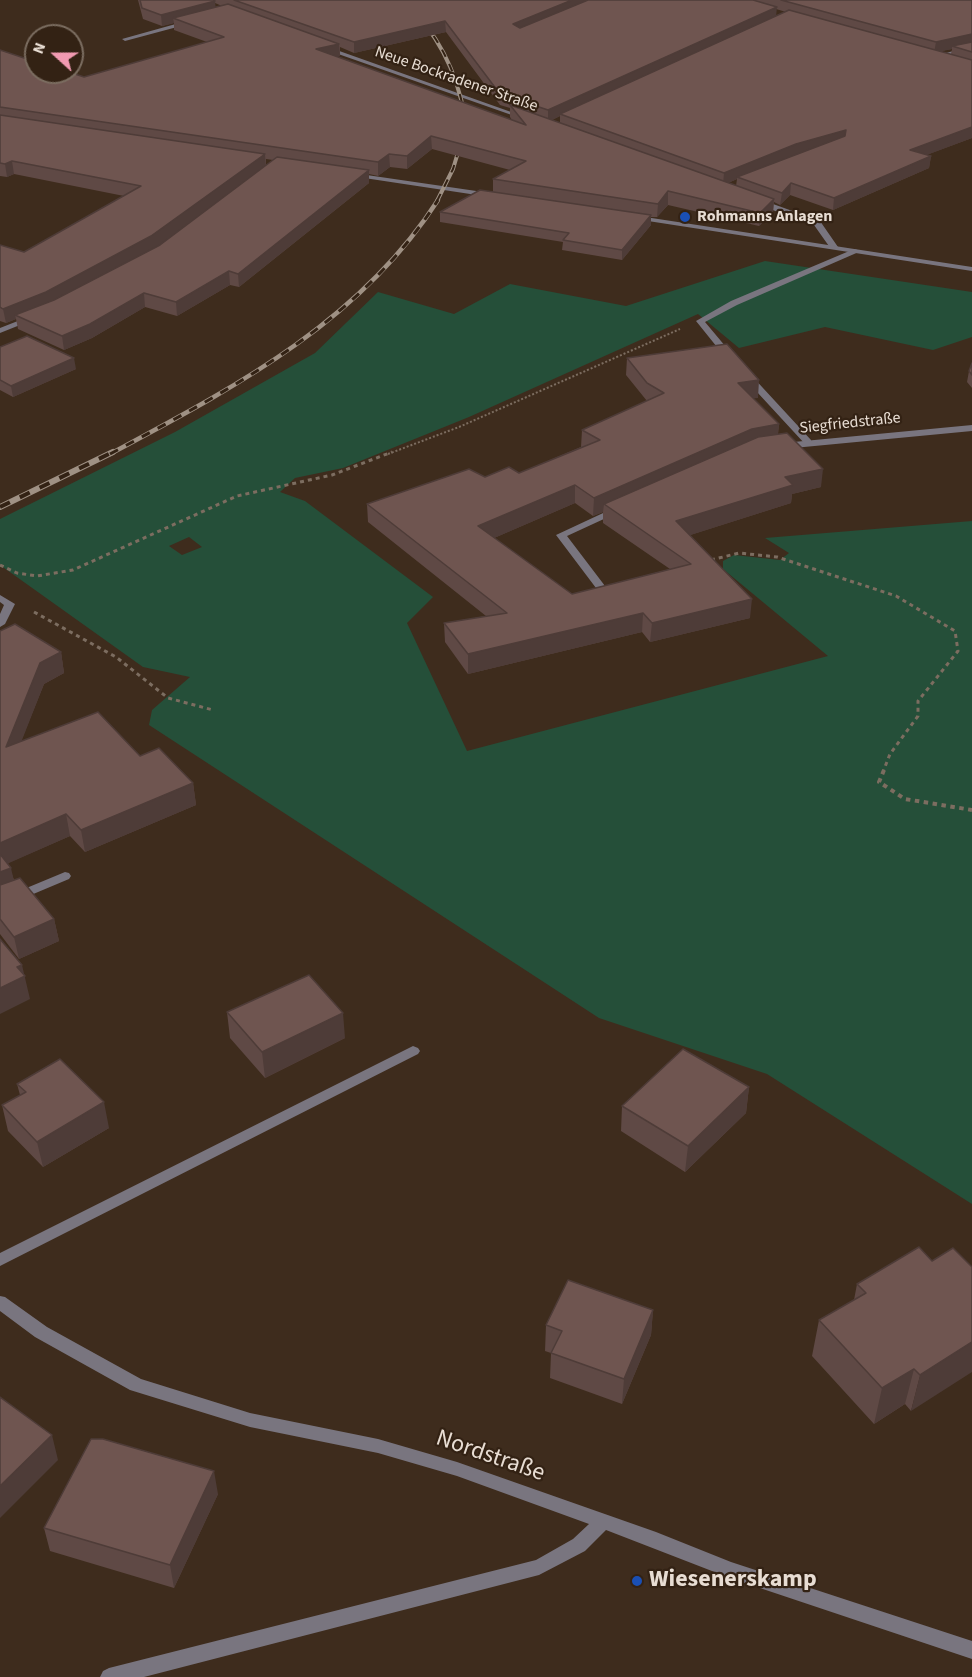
<!DOCTYPE html>
<meta charset="utf-8">
<style>
body{margin:0}
#map{position:relative;width:972px;height:1677px;overflow:hidden;background:#3e2c1d;font-family:"Source Sans 3",sans-serif}
canvas{display:block}
.north{position:absolute;left:24px;top:24px;width:60px;height:60px;box-sizing:border-box;background:#332214;border:2px solid #7b6d60;border-radius:50%;rotate:291deg;font-size:16px;font-weight:700;line-height:24px;text-align:center;color:#e8ddd3}
.north::after{content:'';display:block;margin:auto;width:21px;height:27px;background:#f19ab1;clip-path:polygon(50% 0,100% 100%,50% 72%,0 100%)}
</style>
<div id="map">
<canvas width="972" height="1677"></canvas>
<div class="north">N</div>
</div>
<script>
const g = document.querySelector('canvas').getContext('2d');
g.lineJoin = 'round';
function fillPath(path, color) { g.fillStyle = color; g.fill(path, 'evenodd'); }
function trace(path, color, width, dash) { g.strokeStyle = color; g.lineWidth = width; g.lineCap = dash ? 'butt' : 'round'; g.setLineDash(dash || []); g.stroke(path); }
function label(font, color, halo, rows, align = 'center') {
  g.font = font + ' "Source Sans 3",sans-serif'; g.lineWidth = 4.5; g.setLineDash([]); g.textBaseline = 'middle'; g.strokeStyle = halo; g.fillStyle = color; for (const [text, x, y, turn = 0] of rows) {
    g.save(); g.translate(x, y); g.rotate((+turn || 0) * Math.PI / 180); g.textAlign = isNaN(turn) ? turn : align; if (halo) g.strokeText(text, 0, 0); g.fillText(text, 0, 0); g.restore();
  }
}
const green = new Path2D(`
 M765,261L972,292V337L933,350L825,327L739,348L698,314L469,417L343,468L295,478L280,492L305,501L433,597L407,623L467,751L828,656L723,569V561L734,555L780,560L789,553L765,538L972,521V1204L767,1074L599,1018L149,725L152,710L190,677L143,667L0,565V519L175,432L315,353L378,292L454,314L510,284L626,306ZM189,537L202,547L182,555L169,546Z`);
const pathFar2 = new Path2D(`
 M388,454L459,427L680,329`);
const pathFar1 = new Path2D(`
 M711,560L739,553L777,557L896,596L955,631L958,651L918,701V716L890,754L883,772
 M0,565L17,573L37,576L73,570L237,496L332,475L392,452
 M34,612L116,657L168,698L213,710`);
const path = new Path2D(`
 M884,770L879,782L905,799L972,810`);
const service = new Path2D(`
 M190,20L192,23L125,41L122,39Z
 M854,249L861,251L737,305L705,322L731,353V357H725L696,321L731,301Z
 M748,374L751,375L811,440V444H805L745,379V375Z
 M0,595L15,604L5,624L0,627V614L4,605L0,602Z
 M65,872L69,873L71,876L69,879L0,908V899Z
 M413,1046L418,1048L420,1051L418,1054L0,1266V1253Z`);
const minor = new Path2D(`
 M972,46V50L934,59L931,57Z
 M324,47H328L528,118L523,119L324,49Z
 M756,200H762L820,221L838,247L831,249L814,225L756,204Z
 M28,317L35,319L0,333V328Z
 M972,425V431L783,449L778,446L783,443Z
 M616,507L619,508V512L567,536L605,586L600,589L596,588L556,535Z
 M0,1296L5,1297L47,1327L141,1379L250,1413L378,1439L457,1462L656,1532L731,1562L972,1641V1659L730,1578L606,1530L585,1551L539,1575L144,1677H100L103,1671L109,1668L536,1560L573,1539L589,1524L457,1476L378,1453L250,1427L130,1390L35,1337L0,1311Z`);
const tertiary = new Path2D(`
 M353,173L490,193L494,195L490,197L351,176L349,175Z
 M632,215L972,267V271L635,219H632Z`);
const railFar2 = new Path2D(`
 M402,0C438,32 457,71 465,118
 M437,201L453,169L462,139`);
const railFar1 = new Path2D(`
 M110,454C235,387 360,322 438,200`);
const rail = new Path2D(`
 M0,507L113,452`);
const wall = new Path2D(`
 M138,0H972V138L926,155L931,156L929,168L833,210L790,195L780,205L774,202L773,212L759,226L668,205L657,217H651V225L622,260L562,250L563,242L440,222V212L493,191V179L510,170L432,149L407,169L390,167L378,176L369,174V183L239,287L230,285L177,316L145,307L92,338L64,350L18,329L16,319L6,323L0,321V245L24,252L124,196L14,174L7,177L0,176V50L84,77L207,42L174,30V23L162,26L143,19ZM215,3L222,6L215,7ZM776,9L786,12L776,16ZM446,32L500,105L510,108V117L512,120L336,57L340,56V47L354,53ZM952,49L951,54L940,51ZM560,116V123L552,120ZM266,159L273,160L266,165ZM737,179L736,186L728,183Z
 M0,347L76,369L13,397L0,390Z
 M627,358L758,398H753L779,424L778,434L821,487L792,494L791,503L690,535L750,618L650,642L642,632L468,674L445,642L444,623L486,616L368,522L367,504L485,477L519,473L581,447L582,430L647,401L626,375ZM575,503L593,516L603,512V523L670,569L572,594L494,538Z
 M972,363V388L967,382L969,371Z
 M0,631L61,652L64,673L44,684L21,741L140,756L193,783L196,805L85,852L70,836L8,863L14,880L54,919L59,941L19,959L0,934Z
 M227,1012L345,1038L265,1078L230,1038Z
 M17,1084L109,1128L43,1167L8,1131L2,1105L20,1095Z
 M749,1087L746,1113L685,1172L621,1131L622,1106Z
 M953,1248L911,1411L905,1404L874,1424L812,1356L819,1320L854,1300L857,1284L932,1261Z
 M653,1310L651,1335L622,1404L550,1378L551,1353L545,1351L546,1325Z
 M218,1494L174,1588L50,1551L44,1528Z`);
const shadedWall = new Path2D(`
 M572,0H597L513,34V24Z
 M215,1L216,11L173,18L174,23L162,26L161,15Z
 M777,7L776,17L560,114V116L548,122V110Z
 M445,21L446,32L354,53V42Z
 M972,34V45L952,46V49L934,53L936,42Z
 M339,44L340,56L316,61V49Z
 M972,127V138L908,162L910,150Z
 M846,130L844,141L737,177V179L723,185L724,173L796,144Z
 M431,136L432,149L407,169V156Z
 M265,154L266,167L153,250L21,317L15,315L16,319L6,323L3,309Z
 M389,154L390,167L378,176V162Z
 M931,156L929,168L833,210L834,198Z
 M12,161L14,174L7,177L5,164Z
 M369,170V183L239,287L238,274Z
 M791,183L790,195L780,205L782,193Z
 M668,191V205L657,217L658,204Z
 M774,199L773,212L759,226L760,213Z
 M651,215V225L622,260V250Z
 M229,271L230,285L177,316L176,302Z
 M144,293L145,307L92,338L64,350L62,336Z
 M74,358L76,369L13,397L11,386Z
 M759,380L758,398L736,400L738,383Z
 M779,424L777,442L604,504L603,512L593,516L594,498L752,429Z
 M823,469L821,487L792,494L791,503L675,540L676,521L785,477Z
 M575,485V503L478,545V526Z
 M752,599L750,618L650,642L652,623Z
 M643,613L642,632L468,674V654Z
 M61,652L64,673L44,684L11,768L6,747L40,663Z
 M193,783L196,805L85,852L81,830Z
 M66,814L70,836L0,867V843Z
 M11,868L16,890L0,897V872Z
 M54,919L59,941L19,959L14,937Z
 M22,965L30,999L0,1014V988L17,967Z
 M343,1013L345,1038L265,1078L262,1052Z
 M749,1087L746,1113L685,1172L688,1146Z
 M104,1102L109,1128L43,1167L37,1142Z
 M653,1310L651,1335L622,1404L624,1379Z
 M972,1342V1372L911,1411L920,1375Z
 M914,1369L905,1404L874,1424L882,1388Z
 M52,1435L58,1460L0,1518V1486Z
 M214,1471L218,1494L174,1588L170,1565Z`);
const building = new Path2D(`
 M140,0H213L215,1L161,15L142,8Z
 M234,0H572L513,24L520,28L588,0H753L777,7L548,110L500,94L445,21L354,42Z
 M781,0H972V34L936,42Z
 M228,4L339,44L316,49L526,125L510,105L774,199L760,213L668,191L658,204L493,179L526,161L431,136L407,156L389,154L378,162L0,107V50L36,62V72H69L84,77L224,37L173,18Z
 M789,10L972,60V127L910,150L931,156L834,198L791,183L782,193L737,177L845,136L846,130L796,144L724,173L560,114Z
 M972,42V52L952,46Z
 M0,115L265,154L151,236L46,292L3,309L0,307V245L24,252L141,186L12,161L5,164L0,163Z
 M277,157L369,170L238,274L229,271L176,302L144,293L90,324L62,336L15,315L54,300L160,245Z
 M480,190L651,215L622,250L563,240L569,233L440,212Z
 M27,336L74,358L11,386L0,380V347Z
 M727,344L759,380L738,383L779,424L752,429L594,498L575,485L478,526L572,594L691,564L604,504L758,437L787,433L823,469L785,477L793,485L676,521L752,599L652,623L643,613L468,654L444,623L507,613L367,504L469,469L485,477L509,467L519,473L600,440L582,430L664,393L647,383L627,358Z
 M972,363V375L969,371Z
 M15,624L61,652L40,663L6,747L98,712L140,756L159,748L193,783L81,830L66,814L0,843V631Z
 M0,854L11,868L0,872Z
 M20,878L54,919L14,937L0,919V885Z
 M0,939L22,965L17,967L25,976L0,988Z
 M309,975L343,1013L262,1052L227,1012Z
 M683,1049L749,1087L688,1146L622,1106Z
 M60,1059L104,1102L37,1142L2,1105L26,1092L17,1084Z
 M919,1247L932,1261L953,1248L972,1267V1342L920,1375L914,1369L882,1388L819,1320L866,1293L857,1284Z
 M568,1280L653,1310L624,1379L551,1353L562,1331L546,1325Z
 M0,1397L52,1435L0,1486Z
 M91,1439H103L214,1471L170,1565L44,1528Z`);
const markers = [
 [685,217,6,"#1a4fb4"],
 [637,1581,6,"#1a4fb4"]
];
const farStreetnames = [
 ["Neue Bockradener Straße",456,80,19],
 ["Siegfriedstraße",850,424,-6]
];
const farPoinames = [
 ["Rohmanns Anlagen",697,217]
];
const nearStreetnames = [
 ["Nordstraße",490,1457,19]
];
const nearPoinames = [
 ["Wiesenerskamp",649,1581]
];
fillPath(green, '#254f39');
trace(pathFar2, '#7c6d60', 2, [2, 2]);
trace(pathFar1, '#7c6d60', 3, [4, 4]);
trace(path, '#7c6d60', 4, [4.5, 4.5]);
fillPath(service, '#79757f');
fillPath(minor, '#79757f');
fillPath(tertiary, '#79757f');
trace(railFar2, '#9f9184', 4);
trace(railFar1, '#9f9184', 4.5);
trace(rail, '#9f9184', 6);
trace(railFar2, '#332214', 2, [8]);
trace(railFar1, '#332214', 3, [9]);
trace(rail, '#332214', 4, [11]);
fillPath(wall, '#5f4945');
fillPath(shadedWall, '#4e3c38');
fillPath(building, '#6f5550');
trace(building, '#4e3c38', 1.5);
for (const [x, y, r, color] of markers) { const dot = new Path2D(); dot.arc(x, y, r, 0, 2 * Math.PI); g.fillStyle = color; g.fill(dot); trace(dot, '#332214', 2); }
label('16px', '#e8ddd3', '#332214', farStreetnames);
label('bold 16px', '#e8ddd3', '#332214', farPoinames, 'left');
label('24px', '#e8ddd3', '#332214', nearStreetnames);
label('bold 24px', '#e8ddd3', '#332214', nearPoinames, 'left');
</script>
